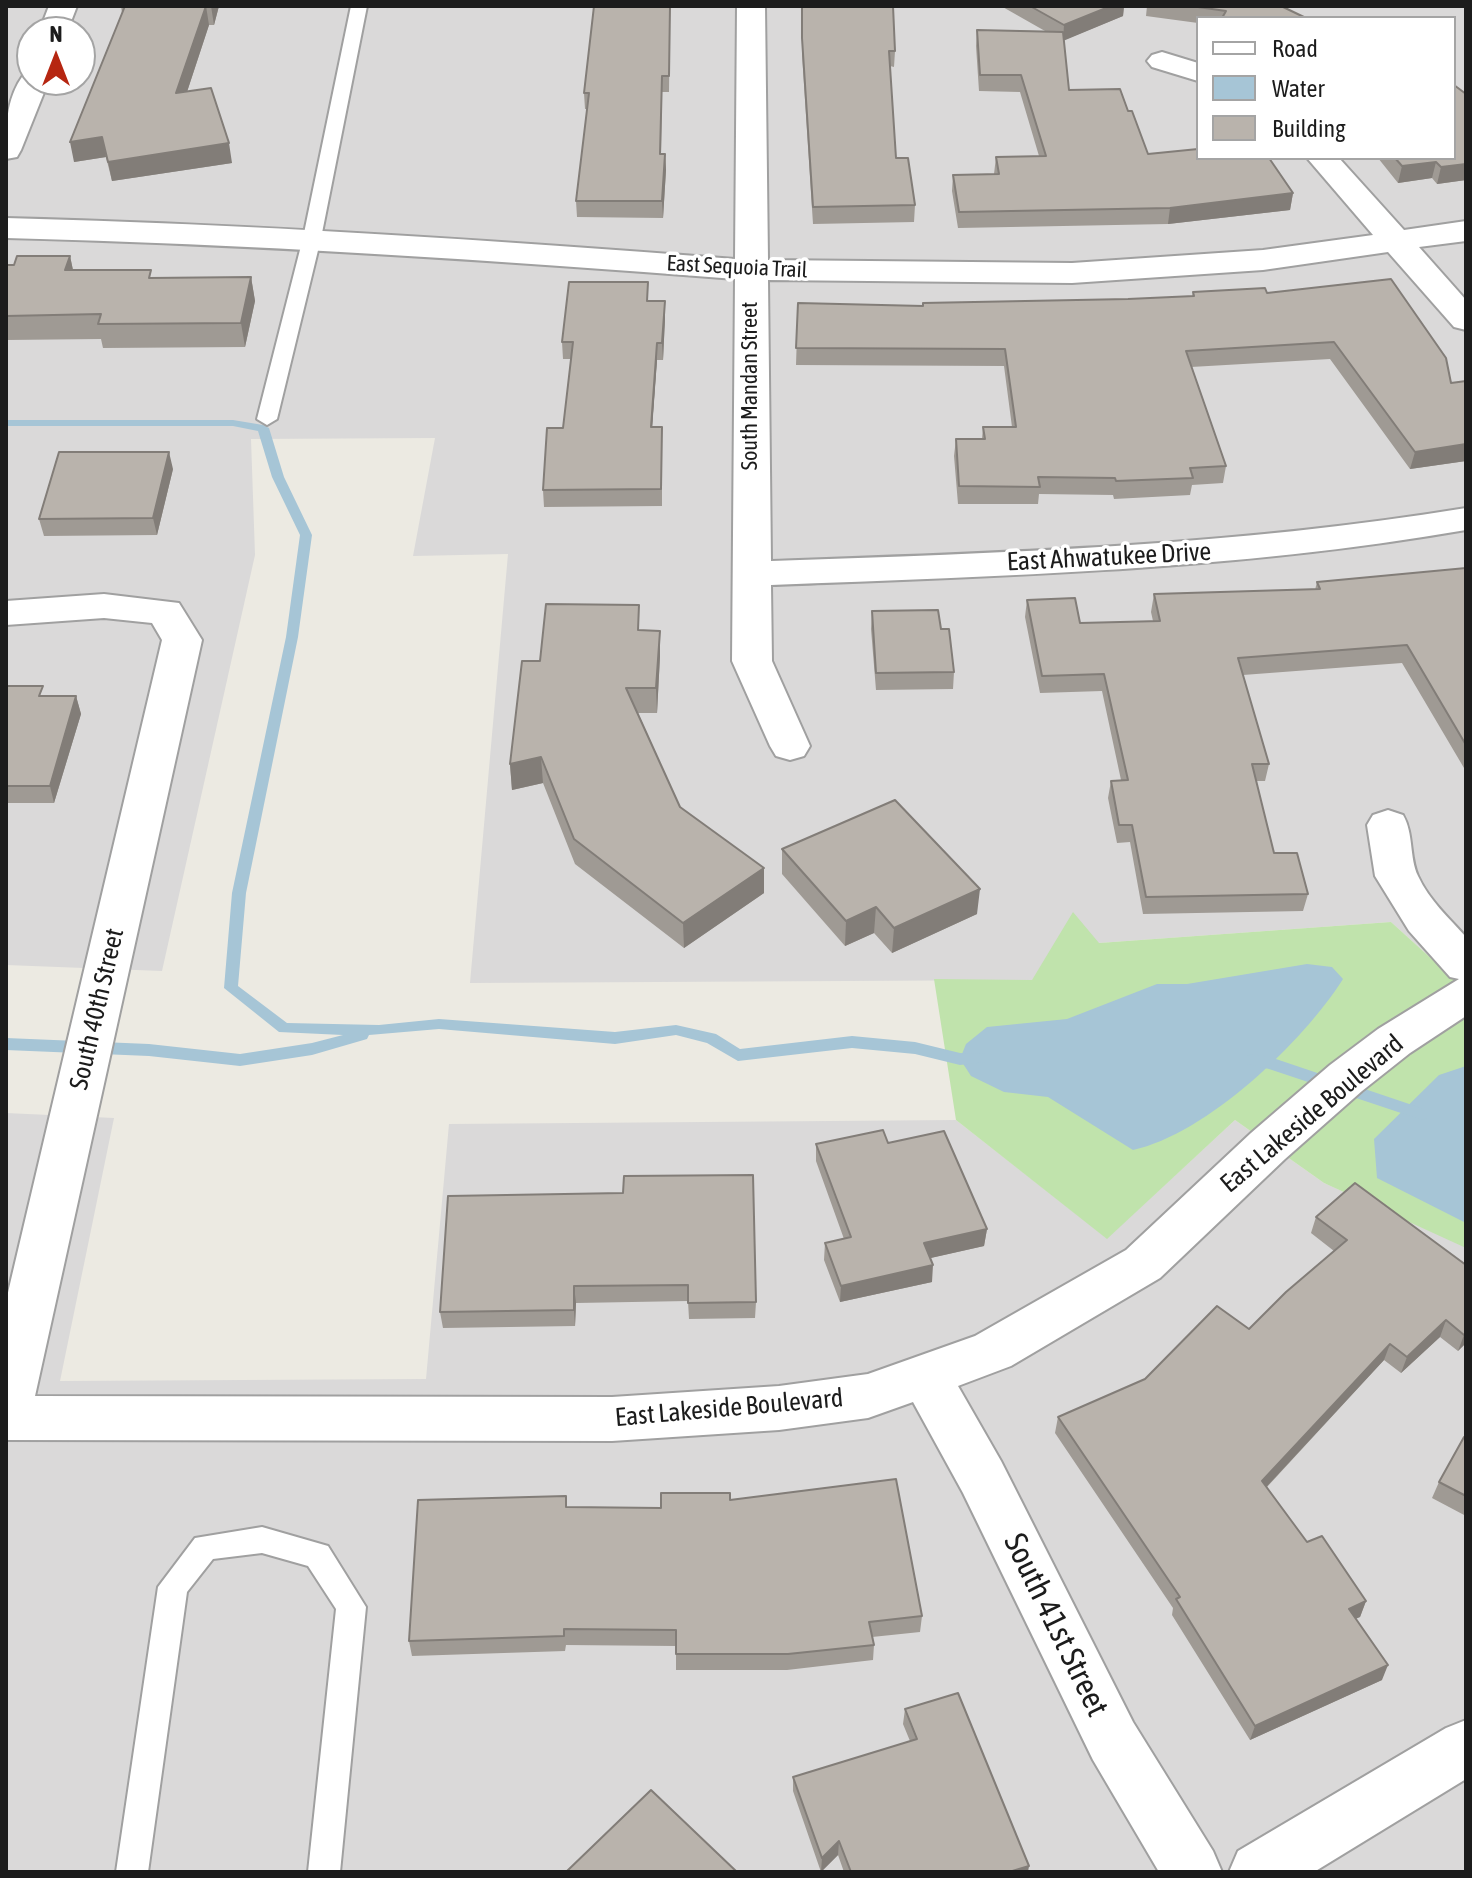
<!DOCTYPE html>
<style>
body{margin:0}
#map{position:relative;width:1472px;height:1878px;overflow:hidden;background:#eceae2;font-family:"Asap Condensed",sans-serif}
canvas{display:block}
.frame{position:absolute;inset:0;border:8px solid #1c1c1c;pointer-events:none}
.legend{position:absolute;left:1196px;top:16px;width:260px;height:144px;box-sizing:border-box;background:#fff;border:2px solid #a4a4a4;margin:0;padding:10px 14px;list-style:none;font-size:24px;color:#1c1c1c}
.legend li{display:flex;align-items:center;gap:16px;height:40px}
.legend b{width:40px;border:2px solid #a4a4a4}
.north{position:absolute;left:16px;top:16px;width:80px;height:80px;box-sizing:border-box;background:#fff;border:2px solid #a4a4a4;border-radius:50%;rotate:0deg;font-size:22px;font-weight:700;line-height:32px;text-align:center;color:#1c1c1c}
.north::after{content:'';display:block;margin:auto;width:28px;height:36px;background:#b62611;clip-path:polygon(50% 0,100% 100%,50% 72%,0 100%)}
</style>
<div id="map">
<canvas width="1472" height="1878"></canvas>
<div class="frame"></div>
<ul class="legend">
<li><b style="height:10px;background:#fff"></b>Road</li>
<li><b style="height:22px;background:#a6c5d6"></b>Water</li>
<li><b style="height:22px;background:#b9b3ac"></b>Building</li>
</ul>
<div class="north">N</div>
</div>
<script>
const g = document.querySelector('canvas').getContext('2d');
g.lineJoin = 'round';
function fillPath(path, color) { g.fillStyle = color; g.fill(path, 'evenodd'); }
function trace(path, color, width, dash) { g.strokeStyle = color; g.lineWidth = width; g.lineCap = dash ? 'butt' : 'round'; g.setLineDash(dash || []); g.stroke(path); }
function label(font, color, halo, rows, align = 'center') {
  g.font = font + ' "Asap Condensed",sans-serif'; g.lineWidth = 7; g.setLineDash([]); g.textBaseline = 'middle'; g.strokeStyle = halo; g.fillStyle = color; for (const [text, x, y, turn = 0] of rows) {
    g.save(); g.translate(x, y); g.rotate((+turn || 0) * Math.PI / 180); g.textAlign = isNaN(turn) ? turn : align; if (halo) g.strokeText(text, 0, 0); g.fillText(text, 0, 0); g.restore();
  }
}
const residential = new Path2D(`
 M6,6H1466V990L1391,922L1099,943L1032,980L470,983L508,554L413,556L435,438L251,439L255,555L162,971L6,965ZM1198,18H1454V158H1198ZM32,32H80V80H32Z
 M6,1113L114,1118L60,1381L426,1379L449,1124L956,1120L1107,1238L1235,1120L1324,1183L1466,1247V1872H6Z`);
const grass = new Path2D(`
 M1073,912L1099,943L1391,922L1466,990V1248L1324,1183L1235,1120L1107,1239L956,1120L934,979L1032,980Z`);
const water = new Path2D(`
 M1307,964L1332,967L1343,979C1303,1042 1207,1134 1133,1150L1048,1097L1004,1092L971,1076L960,1059L966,1044L987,1027L1067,1019L1157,984H1187Z
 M1466,1066V1223L1377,1178L1374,1139L1439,1075Z`);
const stream = new Path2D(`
 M6,420H233L263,425L269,428L284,477L312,535L298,637L246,893L238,986L287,1023L379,1025L439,1019L615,1032L676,1025L716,1034L740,1049L852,1036L915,1042L960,1053L985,1054L987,1058L985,1062L960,1065L915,1054L852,1048L738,1061L707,1043L676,1035L615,1044L439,1029L369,1035L367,1039L312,1055L240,1066L149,1056L6,1050V1038L149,1044L240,1054L312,1043L343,1035L279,1032L224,988L232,893L286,637L300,535L272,477L258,431L233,426H6Z
 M1252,1054L1270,1057L1427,1110L1429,1114L1427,1118L1422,1120L1269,1069L1247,1064L1245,1060L1247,1056Z`);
const service = new Path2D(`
 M351,6H367L321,238L277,419L267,425L257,419L303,238Z
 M262,1527L328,1546L366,1607L340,1872H308L336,1609L308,1566L262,1553L213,1559L187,1592L148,1872H116L158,1587L195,1538Z`);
const minor = new Path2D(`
 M49,6H77L67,32H39Z
 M737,6H765L768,260L1072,263L1263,250L1373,235L1307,158H1339L1404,230L1466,221V241L1419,247L1466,300V330L1454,327L1388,252L1263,270L1072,283L768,280L771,561C1004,553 1235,546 1466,508V530C1236,570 1004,576 771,585L772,661L810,746L804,756L790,760L776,756L770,746L732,661L735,279C492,260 250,244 6,238V218C250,224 492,240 735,259Z
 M1162,52L1198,63V81L1152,67L1147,61L1152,55Z
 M32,72V80H49L21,150L17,157L6,159C6,128 5,100 24,74Z
 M104,594L179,603L202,640L35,1396L612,1397L779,1386L868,1374L975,1336L1126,1250L1251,1133L1330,1065L1378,1029L1459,979L1450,977L1409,931L1375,876L1367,825L1373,815L1388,810L1403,815C1414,834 1409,857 1418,876C1429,900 1449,918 1466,937V1016L1410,1053L1362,1091L1285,1159L1160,1278L1011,1366L958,1386L1001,1461L1133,1722L1213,1851L1222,1872H1159L1093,1760L963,1493L913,1402L868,1418L779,1430L612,1441L6,1440V1301L162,640L152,623L104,618L6,625V601Z
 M1466,1720V1779L1314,1872H1229L1238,1851L1446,1728Z`);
const wall = new Path2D(`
 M121,6H219L214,25H209L187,92L232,163L112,181L106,157L74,162L122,13Z
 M670,6L669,92H662L661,154H665L666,170L663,218L577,217L576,201L587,109H585L584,93Z
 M802,6L895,51L894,67L890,66L896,158L915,205L914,222L813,224L802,54Z
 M1001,6H1124L1123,16L1064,40L1069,90L1128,111L1148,154L1293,193L1290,210L1168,224L958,228L952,191L953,175L994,174L996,157L1039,156L1020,92L979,91L976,46L977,30L1045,31Z
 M1147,6H1281L1306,18H1198V23L1146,16Z
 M1466,94V180L1437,184L1432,178L1398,183L1378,158H1454Z
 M70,256L73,270L153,278L251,277L255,301L245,347L103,348L101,339L6,340V265H14Z
 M1193,292L1267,293L1451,383L1466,381V461L1410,469L1330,359L1191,367L1226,466L1223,483L1192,485L1190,495L1114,499L1113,495L1039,494L1038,504H958L954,456L956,439H982L983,427H1012L1004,366L796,365L798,303L923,306L1192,297Z
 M649,301L665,318L663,360H657L652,427H662V506L544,507L543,490L563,428L571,359H563L562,342Z
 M173,469L157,535L44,536L39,519Z
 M1466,568V768H1464L1402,663L1243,675L1269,764L1265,781H1256L1274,853L1308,894L1303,911L1143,914L1130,842L1117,843L1108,798L1111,781L1121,780L1102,691L1040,693L1025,617L1027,600L1080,623L1153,621L1151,612L1154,594L1315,590L1317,582Z
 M872,611L941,629L954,672L953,689L876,690L871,629Z
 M640,630L660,631V656L657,713H638L680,807L764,868V893L684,948L575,864L543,783L512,790L510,764L540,661Z
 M6,684L7,686L45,696H76L81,714L54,803H6Z
 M782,849L977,914L892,953L874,933L845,946L782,874Z
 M888,1143L987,1229L984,1246L930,1258L932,1282L840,1302L824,1260L825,1243L844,1239L816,1161V1144Z
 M448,1196L756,1302L755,1318L689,1319L688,1301L576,1303L575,1326L443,1328L440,1312Z
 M1316,1217L1466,1265V1343L1458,1351L1440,1337L1401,1373L1384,1360L1267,1487L1307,1542L1366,1601L1360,1617L1356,1618L1382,1680L1250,1740L1172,1615L1173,1608L1055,1433L1058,1417L1145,1379L1249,1329L1334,1251L1311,1233Z
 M1466,1438V1516L1432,1498L1439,1482Z
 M730,1500L922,1616L920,1632L872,1637L874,1645L873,1660L787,1670H676V1646L566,1645L565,1651L412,1656L409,1641L567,1507L661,1508Z
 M905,1709L1028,1872H844L838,1855L821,1872L793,1791V1777L910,1741L903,1724Z`);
const shadedWall = new Path2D(`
 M206,6L209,25L180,113L176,93Z
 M211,6H219L214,25Z
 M1111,6H1124L1123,16L1063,41L1064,25Z
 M102,137L106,157L74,162L70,142Z
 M229,143L232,163L112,181L108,162Z
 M665,154L666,170L663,218L662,201Z
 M1436,162L1432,178L1398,183L1402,166Z
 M1466,164V180L1437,184L1441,167Z
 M1293,193L1290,210L1168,224L1170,208Z
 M70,256L75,280L65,270Z
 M251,277L255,301L245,347L241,323Z
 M665,301V318L663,360L662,343Z
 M657,343V360L651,444V427Z
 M1466,444V461L1410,469L1415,452Z
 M169,452L173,469L157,535L153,518Z
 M660,631V656L657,713L656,688Z
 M76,696L81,714L54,803L50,786Z
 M541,757L543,783L512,790L510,764Z
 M764,868V893L684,948L683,923Z
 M980,889L977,914L892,953L894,928Z
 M876,907L874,933L845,946L846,921Z
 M987,1229L984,1246L922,1260L924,1243Z
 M933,1265L932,1282L840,1302L841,1286Z
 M574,1286L576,1303L575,1326L574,1310Z
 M1446,1320L1440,1337L1401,1373L1407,1357Z
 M1466,1333V1343L1458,1351L1464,1335Z
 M1390,1344L1384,1360L1257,1497L1262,1481Z
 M1366,1601L1360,1617L1344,1624L1349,1609Z
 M1388,1665L1382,1680L1250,1740L1255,1726Z
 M839,1841L838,1855L821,1872L822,1858Z
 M1029,1866L1028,1872H1009Z`);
const building = new Path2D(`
 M121,6H211H206L176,93L211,88L229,143L108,162L102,137L70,142L125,6Z
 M594,6H670L669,76H662L660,154H665L662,201H576L589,93H584Z
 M802,6H893L895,51H889L896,158H908L915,205L813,207L802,38Z
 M1030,6H1111L1064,25Z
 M1191,6H1281L1306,18H1222L1226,11Z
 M977,30L1063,32L1069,90L1120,89L1128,111H1132L1148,154L1198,149V158H1269L1293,193L1170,208L959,212L953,175L999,174L996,157L1046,156L1021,75H980Z
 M1454,85L1466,94V164L1441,167L1436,162L1402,166L1395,158H1454Z
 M17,256H70L65,270H151L149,278L251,277L241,323L98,324L101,314L6,316V265H14Z
 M1391,279L1446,358L1451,383L1466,381V444L1415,452L1334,342L1186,351L1226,466L1190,468L1193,478L1116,481L1115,478L1038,477L1040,487L959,486L956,439H985L983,427H1016L1005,349L796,348L798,303L923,306V303L1128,299L1194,296L1193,292L1265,288L1267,293Z
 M569,282H648L647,301H665L662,343H657L651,427H662L661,489L543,490L547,428H563L573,342H562Z
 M59,452H169L153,518L39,519Z
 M1466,568V745L1407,645L1238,658L1269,764H1252L1274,853H1297L1308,894L1146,897L1132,825H1119L1111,781L1128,780L1104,674L1042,676L1027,600L1075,598L1080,623L1160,621L1154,594L1320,589L1317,582Z
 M546,604L639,605L638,630L660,631L656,688H626L680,807L764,868L683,923L574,839L541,757L510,764L522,661H540Z
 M938,610L941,629H949L954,672L876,673L872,611Z
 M6,686H43L39,696H76L50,786H6Z
 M895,800L980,889L894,928L876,907L846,921L782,849Z
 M883,1130L888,1143L944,1131L987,1229L924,1243L933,1265L841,1286L825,1243L851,1237L816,1144Z
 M753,1175L756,1302L688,1303V1285L574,1286V1310L440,1312L448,1196L623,1193L624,1176Z
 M1355,1183L1466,1265V1333L1464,1335L1446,1320L1407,1357L1390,1344L1262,1481L1307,1542L1322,1536L1366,1601L1349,1609L1388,1665L1255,1726L1176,1599L1180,1597L1058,1417L1145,1379L1217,1306L1249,1329L1286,1292L1347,1240L1316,1217Z
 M1464,1437L1466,1438V1496L1439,1482Z
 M896,1479L922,1616L869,1622L874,1645L788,1654H676V1630L564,1629V1636L409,1641L418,1500L566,1496V1507L661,1508V1493H730V1500Z
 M958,1693L1029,1866L1009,1872H851L839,1841L822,1858L793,1777L917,1739L905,1709Z
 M651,1790L737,1872H566Z`);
const farStreetnames = [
 ["East Sequoia Trail",737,267,3],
 ["South Mandan Street",750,386,-90]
];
const streetNames = [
 ["East Ahwatukee Drive",1109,557,-3],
 ["South 40th Street",97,1009,-77],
 ["East Lakeside Boulevard",1312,1114,-40],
 ["East Lakeside Boulevard",729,1408,-5]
];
const nearStreetnames = [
 ["South 41st Street",1056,1625,64]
];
fillPath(residential, '#dad9d9');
fillPath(grass, '#c0e3ac');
fillPath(water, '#a6c5d6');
fillPath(stream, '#a6c5d6');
trace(service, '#a0a0a0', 4);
trace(minor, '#a0a0a0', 4);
fillPath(service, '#fff');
fillPath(minor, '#fff');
fillPath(wall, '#9f9a94');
fillPath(shadedWall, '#827d78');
fillPath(building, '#b9b3ac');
trace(building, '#827d78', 2);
label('22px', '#1c1c1c', '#fff', farStreetnames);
label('26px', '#1c1c1c', '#fff', streetNames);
label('32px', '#1c1c1c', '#fff', nearStreetnames);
</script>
